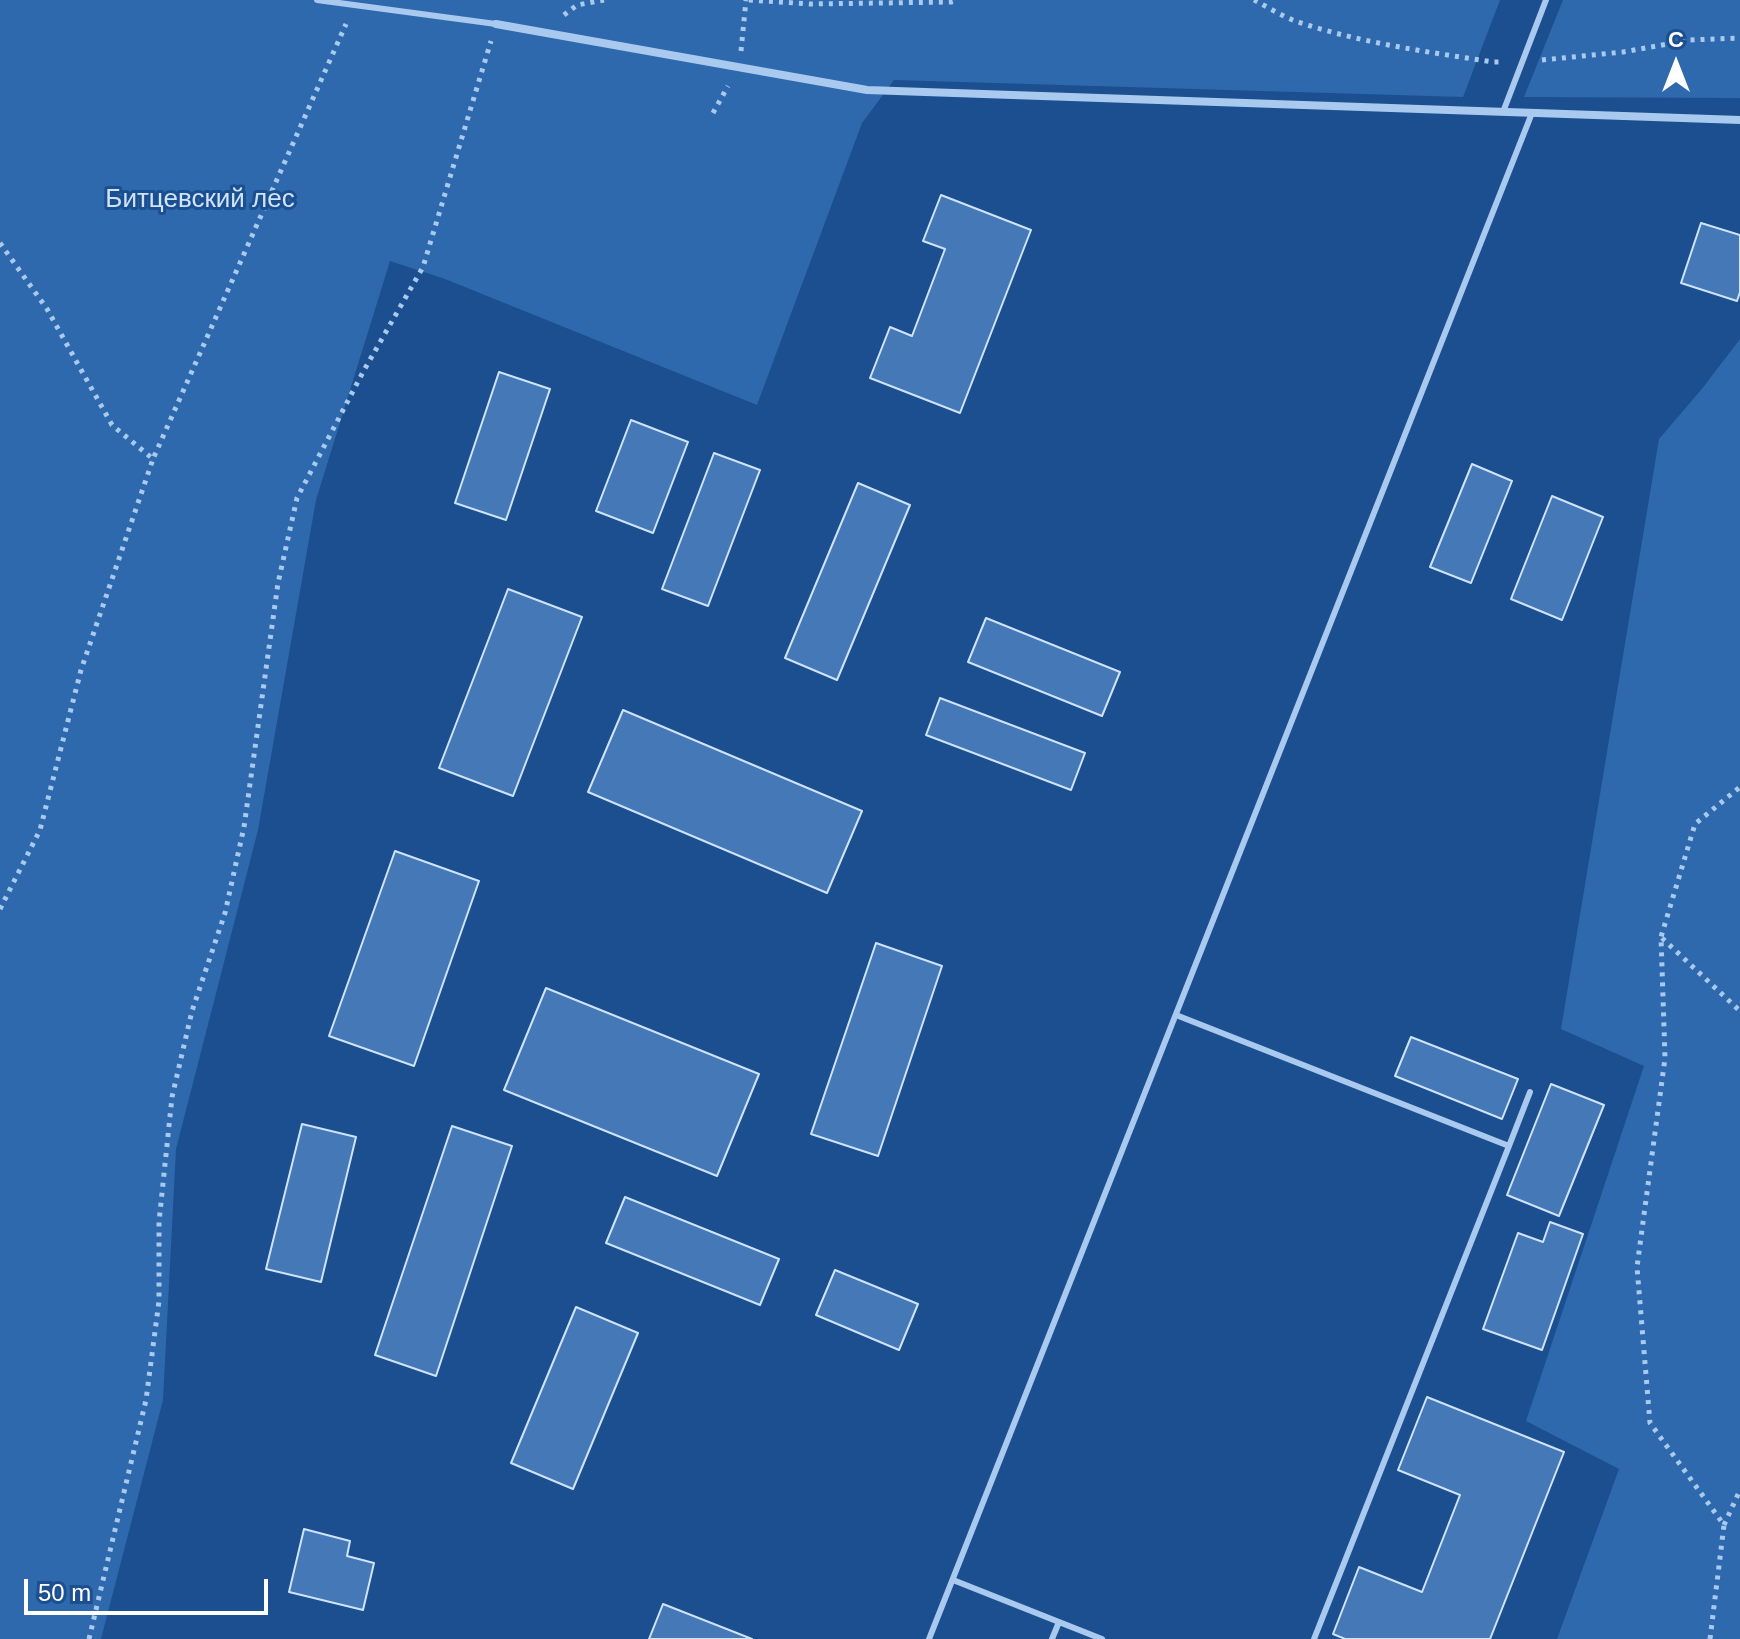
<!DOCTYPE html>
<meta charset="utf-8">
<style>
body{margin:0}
#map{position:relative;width:1740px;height:1639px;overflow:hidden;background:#1b4f8f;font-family:Arial,sans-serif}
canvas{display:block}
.north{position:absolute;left:1636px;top:24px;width:80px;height:80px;-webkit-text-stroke:6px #1b4f8f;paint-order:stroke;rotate:0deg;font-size:22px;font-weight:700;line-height:32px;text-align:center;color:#fff}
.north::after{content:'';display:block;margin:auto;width:28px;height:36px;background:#fff;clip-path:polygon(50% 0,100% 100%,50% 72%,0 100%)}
.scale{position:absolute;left:24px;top:1579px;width:244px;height:36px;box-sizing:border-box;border:4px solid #fff;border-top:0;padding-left:10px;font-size:24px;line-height:28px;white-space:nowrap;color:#fff;-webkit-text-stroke:6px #1b4f8f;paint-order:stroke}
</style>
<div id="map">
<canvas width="1740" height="1639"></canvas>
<div class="north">С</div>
<div class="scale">50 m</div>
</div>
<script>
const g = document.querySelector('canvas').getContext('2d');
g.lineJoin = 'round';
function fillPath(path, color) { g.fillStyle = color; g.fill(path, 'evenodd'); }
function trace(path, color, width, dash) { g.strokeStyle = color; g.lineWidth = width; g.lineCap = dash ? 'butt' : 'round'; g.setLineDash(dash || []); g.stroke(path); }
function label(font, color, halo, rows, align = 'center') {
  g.font = font + ' Arial,sans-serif'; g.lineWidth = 6; g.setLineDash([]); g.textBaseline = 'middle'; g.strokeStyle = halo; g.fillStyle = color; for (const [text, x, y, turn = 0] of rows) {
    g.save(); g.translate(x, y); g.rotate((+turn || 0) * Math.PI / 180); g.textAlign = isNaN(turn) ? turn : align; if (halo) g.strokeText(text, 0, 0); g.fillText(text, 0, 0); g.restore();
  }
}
const green = new Path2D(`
 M0,0H1500L1463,97L894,80L862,123L757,405L445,279L390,261L316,500L258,830L176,1149L163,1400L101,1639H0Z
 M1563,0H1740V98L1524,97Z
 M1740,339V1639H1557L1619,1469L1526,1421L1644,1066L1561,1029L1659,439L1701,390Z`);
const building = new Path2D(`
 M941,195L1031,230L960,413L870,378L890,327L912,336L945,249L923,241Z
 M1701,223L1740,235V292L1737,301L1681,283Z
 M499,372L550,389L506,520L455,503Z
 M631,420L688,442L653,533L596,511Z
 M714,453L760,470L708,606L662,589Z
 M1472,464L1512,481L1471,583L1430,567Z
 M858,483L910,505L837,680L785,658Z
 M1552,496L1603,517L1562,620L1511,599Z
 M508,589L582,617L513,796L439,768Z
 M986,618L1120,672L1102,716L968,662Z
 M940,698L1085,753L1071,790L926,735Z
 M623,710L862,811L827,893L588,792Z
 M395,851L479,881L414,1066L329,1036Z
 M876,943L942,966L878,1156L811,1134Z
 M546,988L759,1074L717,1176L504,1090Z
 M1411,1037L1518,1079L1502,1119L1395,1076Z
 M1551,1084L1604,1105L1559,1216L1507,1195Z
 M302,1124L356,1137L321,1282L266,1269Z
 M452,1126L512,1146L436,1376L375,1355Z
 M625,1197L779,1259L760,1305L606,1243Z
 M1550,1222L1583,1234L1542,1350L1483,1329L1518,1233L1543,1242Z
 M835,1270L918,1304L899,1350L816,1315Z
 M576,1307L638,1333L573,1489L511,1463Z
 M1427,1397L1564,1452L1490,1639H1345L1333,1634L1359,1567L1422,1592L1460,1495L1398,1470Z
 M304,1529L350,1541L347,1556L374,1563L363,1610L289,1592Z
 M663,1604L752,1639H649Z`);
const path = new Path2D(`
 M749,0L810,4L951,2L958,0
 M1254,0C1268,7 1283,17 1298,22C1361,43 1428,52 1493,62H1504
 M564,15L577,5L604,0
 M741,51L746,0
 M1542,60L1623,52L1690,40L1740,38
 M713,113L728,86
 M0,243L47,309L112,425L153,459L346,24
 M0,909L40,830L81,670L153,459
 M1662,938L1740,1011
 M1724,1525L1740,1490
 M89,1639L146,1400L159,1301V1222L172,1097L192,1011L225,913L244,827L278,583L297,498L363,372L423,267L491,41
 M1710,1639L1724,1525L1650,1423L1637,1267L1665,1058L1661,937L1695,824L1740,787`);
const lane = new Path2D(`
 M317,0L496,24
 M1503,112L1546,0
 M1176,1015L1509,1146L1314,1639
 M1509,1146L1530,1092
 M953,1580L1102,1639
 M929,1639L1532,113
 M1052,1639L1059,1622`);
const street = new Path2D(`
 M496,24L867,90L1740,120`);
const parkNames = [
 ["Битцевский лес",200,200]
];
fillPath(green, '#2e69ad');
fillPath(building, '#4478b7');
trace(building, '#cfe3fa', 2);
trace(path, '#a9c9ee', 5, [4, 6]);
trace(lane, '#a9c9ee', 6);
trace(street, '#a9c9ee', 8);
label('26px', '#cfe3fa', '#1b4f8f', parkNames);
</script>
